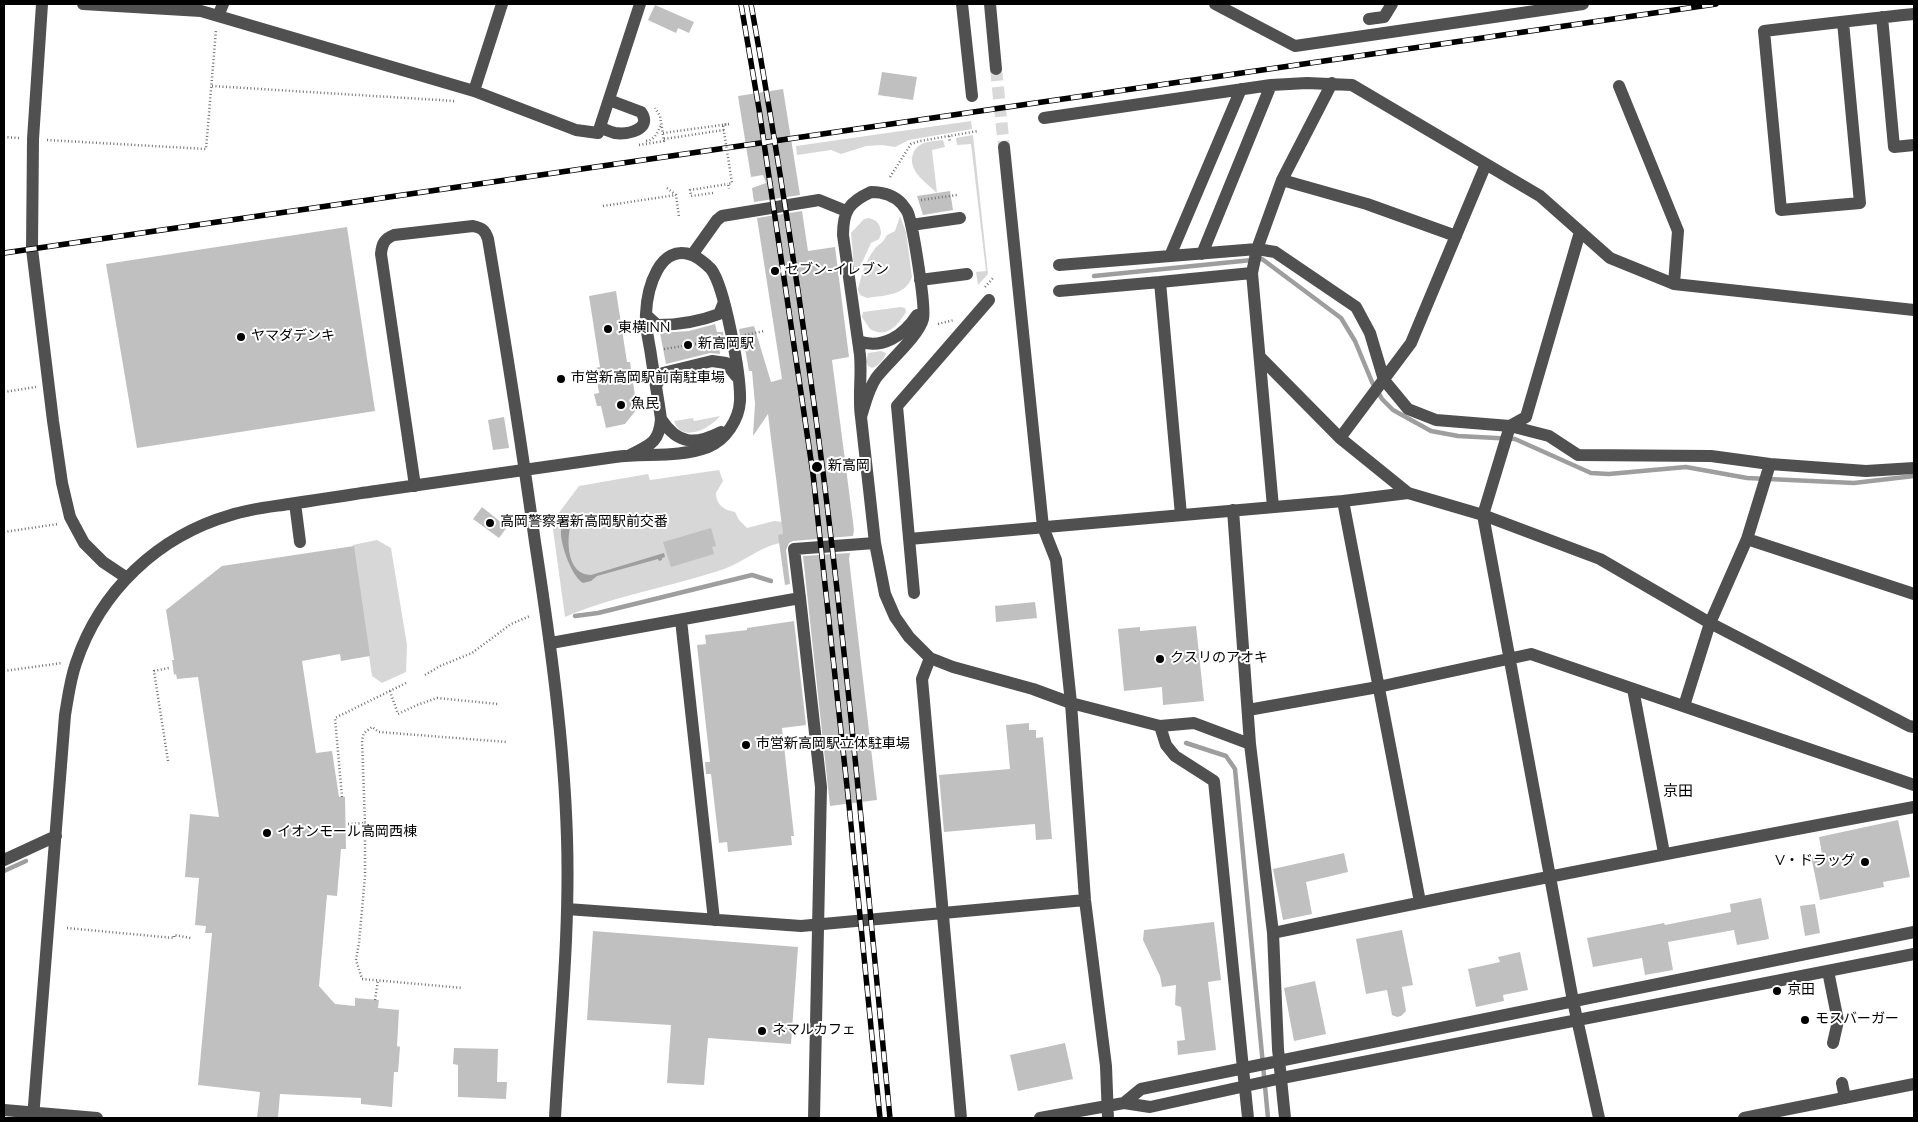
<!DOCTYPE html>
<meta charset="utf-8">
<style>
body{margin:0}
#map{position:relative;width:1918px;height:1122px;overflow:hidden;background:#fff;font-family:"Nunito Sans",sans-serif}
canvas{display:block}
.frame{position:absolute;inset:0;border:5px solid #000;pointer-events:none}
</style>
<div id="map">
<canvas width="1918" height="1122"></canvas>
<div class="frame"></div>
</div>
<script>
const g = document.querySelector('canvas').getContext('2d');
g.lineJoin = 'round';
function fillPath(path, color) { g.fillStyle = color; g.fill(path, 'evenodd'); }
function trace(path, color, width, dash) { g.strokeStyle = color; g.lineWidth = width; g.lineCap = dash ? 'butt' : 'round'; g.setLineDash(dash || []); g.stroke(path); }
function label(font, color, halo, rows, align = 'center') {
  g.font = font + ' "Nunito Sans","Noto Sans JP",sans-serif'; g.lineWidth = 4; g.setLineDash([]); g.textBaseline = 'middle'; g.strokeStyle = halo; g.fillStyle = color; for (const [text, x, y, turn = 0] of rows) {
    g.save(); g.translate(x, y); g.rotate((+turn || 0) * Math.PI / 180); g.textAlign = isNaN(turn) ? turn : align; if (halo) g.strokeText(text, 0, 0); g.fillText(text, 0, 0); g.restore();
  }
}
const green = new Path2D(`
 M971,121L972,129L909,140L895,147L882,145L866,146L841,154L831,150L797,155L796,146Z
 M973,135L988,274L978,285L976,272L986,271L971,144L957,145L956,138Z
 M943,140L945,147L932,150L937,193C927,183 907,171 913,154C914,151 916,147 920,145C926,141 936,141 943,140Z
 M900,216L906,232L912,277C905,296 885,295 867,298L860,295L858,290C861,276 865,262 874,250C879,243 881,246 887,235L895,231Z
 M869,218C878,220 881,226 881,234L879,239L871,243L860,267H854L851,233L864,219Z
 M901,307L905,308L906,312C898,325 887,339 870,329L862,317L863,312Z
 M881,351L886,353C885,359 878,366 872,368L868,366L866,361L868,353Z
 M720,416C711,428 681,444 674,421L693,418L694,421Z
 M719,470L723,481L716,493C716,505 724,510 735,512L739,520L747,528L774,521L782,522L783,534L780,543C759,547 744,562 724,569C671,587 616,595 565,617L552,522L579,486L648,474L650,480Z
 M377,540L391,548L407,645L406,672L382,683L372,676L353,545Z`);
const water = new Path2D(`
 M567,519L571,523C566,541 567,575 591,575L664,553L665,557L662,558V560L659,561L658,559L597,576L591,581L583,583C572,577 560,544 561,531C561,527 563,523 565,520Z`);
const stream = new Path2D(`
 M1094,276L1262,259L1341,318L1355,341L1372,382L1382,399L1393,410L1431,431L1458,436L1515,439L1591,473L1609,474L1686,467L1747,478L1854,483L1914,476
 M575,616L598,613L752,575L771,581
 M1186,743L1226,756L1235,769L1268,1118
 M4,871L26,861`);
const building = new Path2D(`
 M655,5L694,22L689,33L678,28L676,33L648,20Z
 M882,72L917,77L913,100L878,95Z
 M783,89L800,195L754,202L752,188L766,183L763,175L751,177L738,96Z
 M950,191L953,210L923,215L917,196Z
 M802,211L808,251L835,247L849,357L832,360L854,530L853,536L793,541L789,543L786,550L790,584L785,585L778,535L783,534L768,414L753,436L755,404L752,371H749L744,343H741L739,329L754,326L771,382L782,379L757,218Z
 M347,227L375,411L137,448L106,264Z
 M616,291L627,362H630L637,409L625,424L606,428L601,406H597L594,394L599,393L595,368L600,367L589,296Z
 M715,324L717,332H723L725,346L719,347L720,354L710,353L666,364L660,333L689,331Z
 M504,417L509,448L493,450L488,420Z
 M482,507L507,527L499,538L473,519Z
 M711,528L716,546L712,547L714,554L671,567L663,542Z
 M354,546L370,656L341,661L340,654L302,661L316,753L332,751L339,797H345L346,849H341L337,896L327,895L319,986L335,1004L355,1006V998L379,1000L378,1008L399,1010L397,1046L400,1047L398,1072H394L392,1107L361,1104V1098L280,1094L278,1118H257L260,1092L198,1085L212,933H205L206,926L195,925L199,878L185,877L190,814L219,817L198,677L177,679L176,674L174,675L172,660H174L166,610L222,566Z
 M850,553L849,559L877,800L830,806L803,556Z
 M1035,602L1037,618L996,622L995,606Z
 M794,621L806,725L782,728L794,836H791L792,845L728,852L727,842L719,843L711,774H706L705,762H710L697,645L706,644L705,635L747,630V628Z
 M1196,626L1204,701L1163,705L1162,687L1124,691L1118,629L1140,627V631Z
 M1029,723V730H1036V738L1043,737L1052,839L1036,840L1035,824L944,832L939,775L1010,769L1006,725Z
 M1898,820L1910,877L1883,882L1884,887L1820,900L1811,856L1822,854L1819,837Z
 M1344,853L1348,872L1306,882L1312,914L1283,920L1273,869Z
 M1761,898L1769,939L1737,945L1734,930L1668,942L1673,970L1645,975L1642,958L1593,967L1587,938L1664,923L1665,925L1731,912L1730,904Z
 M1815,904L1820,933L1805,936L1800,906Z
 M1214,922L1221,980L1208,982L1216,1050L1178,1055L1177,1041L1185,1040L1181,1007L1175,1005L1176,985L1162,987L1160,976L1143,940L1144,930Z
 M1402,930L1413,985L1402,987L1406,1011L1401,1016L1397,1017L1392,1015L1387,990L1366,994L1356,939Z
 M593,931L798,947L791,1044L708,1038L704,1085L667,1083L671,1025L587,1020Z
 M1520,952L1528,990L1503,995L1504,1001L1476,1007L1468,969L1500,962L1498,957Z
 M1315,981L1326,1034L1294,1041L1284,988Z
 M1065,1043L1073,1079L1018,1091L1010,1055Z
 M454,1048L498,1049L497,1082H507L506,1099L458,1097V1065L453,1064Z`);
const minorTunnel = new Path2D(`
 M996,69L1004,147`);
const path = new Path2D(`
 M212,86L455,101
 M663,133L729,124
 M949,136L950,143
 M4,137L19,138
 M664,139L724,130
 M47,140L206,149L216,30
 M646,141C655,140 658,132 661,124
 M639,145L664,141L660,116L655,108
 M890,177L911,144L920,141L978,131
 M667,188L676,195L679,217
 M713,193L691,196L690,190L728,184
 M921,200L957,195
 M603,206L676,195
 M985,287L994,277
 M938,324L954,320
 M745,335L764,331
 M664,349L720,340
 M4,392L36,387
 M4,532L58,524
 M4,671L62,663
 M425,675L440,666L472,653L511,624L530,616
 M390,691L398,714L417,705L437,698L498,704
 M168,761L154,671L169,668
 M342,797L335,718L406,683
 M365,823V876L359,943L356,960L362,979L463,988
 M348,824L365,823L362,740L364,733L372,727L379,732L507,742
 M67,928L174,938V935L191,938
 M375,1000L378,980`);
const minor = new Path2D(`
 M42,4L33,139L32,249L53,421L62,483L70,517L84,543L103,562L127,578
 M83,4L201,11L474,91L576,130L598,133L640,4
 M962,4L972,96
 M990,4L996,69
 M1215,4L1295,46L1583,4
 M218,16L223,4
 M1882,17L1894,147L1914,145
 M1369,19L1384,17L1392,4
 M1843,22L1860,203L1781,210L1764,31C1814,25 1864,19 1914,14
 M1619,86L1678,231L1674,284
 M474,91L502,4
 M1044,118L1271,85L1307,83L1352,85L1540,196L1610,258L1674,284L1914,310
 M600,128C605,129 610,132 615,133C628,135 653,129 641,112L609,100
 M1004,147L1043,527L1056,560L1071,703L1085,900L1106,1066L1108,1118
 M1282,180L1367,204L1456,236
 M871,192C882,192 894,195 902,204C904,207 907,210 908,213C913,227 926,306 923,319C919,336 887,363 876,378C868,390 865,404 861,417C858,397 862,376 860,355L843,235C843,211 849,202 871,192Z
 M911,225L960,218
 M1580,232L1526,417L1510,426L1483,515L1573,1001L1599,1118
 M1202,254L1271,85
 M692,255L717,220L722,216L819,200L846,211
 M1170,256L1241,89
 M1059,265L1257,249L1275,252L1356,307L1370,333L1384,380L1408,409L1436,420L1510,426L1549,436L1578,455L1711,456L1770,464L1866,471L1914,468
 M920,280L967,274
 M1059,291L1160,282
 M646,315L657,325C678,325 698,322 719,314L724,302
 M858,341C883,350 904,335 917,315
 M1260,357L1340,438L1408,493L1483,515L1600,559L1710,623L1909,726L1914,727
 M656,386L663,373L712,361L726,363L736,376
 M861,417L875,543L885,594L895,617L909,637L930,658L953,667L1033,689L1071,703L1160,726L1194,723L1250,744
 M661,419C678,445 695,445 721,432
 M1340,438L1411,343L1486,164
 M415,486L381,254C382,244 384,239 394,235L473,226C482,228 485,230 488,239C505,340 521,441 535,542C550,640 564,739 567,838C570,932 560,1025 555,1118
 M1343,501L1420,902
 M295,503L300,542
 M1273,507L1252,273L1257,249L1282,180L1332,83
 M1233,510L1250,744L1273,933L1278,1049L1285,1118
 M1181,515L1160,282L1252,273
 M909,539L1343,501L1408,493
 M1747,539L1914,594
 M914,593L897,406L989,300
 M800,598L794,549L875,543
 M681,620L714,920
 M551,643L800,598L821,787L814,1118
 M930,658L922,679L961,1118
 M1633,689L1664,853
 M1684,706L1710,623L1747,539L1770,464
 M1248,710L1378,687L1531,654L1914,785
 M1160,726L1166,745L1175,756L1214,781L1248,1118
 M4,860L56,836
 M567,909L801,926L1085,900
 M1273,933C1486,888 1700,847 1914,807
 M1828,971L1838,1021L1833,1043
 M1842,1083L1845,1098
 M1124,1103L1141,1089L1914,932
 M4,1110L97,1118
 M33,1118L65,715C68,698 70,680 76,663C100,591 158,536 231,515C249,509 269,507 289,504C318,500 347,495 376,491C456,480 535,468 615,457C646,453 678,458 708,447C726,440 739,419 740,401C741,377 725,287 711,269C706,264 699,258 692,255C659,243 647,289 646,314C645,328 649,341 651,355C654,376 658,397 661,419C659,443 650,445 630,455
 M1040,1118L1124,1103L1150,1107L1282,1078L1914,954
 M1744,1118L1914,1084`);
const rail = new Path2D(`
 M741,4L759,109L813,474L849,805L880,1118
 M751,4C779,159 803,316 823,472C850,687 869,903 890,1118
 M4,253L1716,4`);
const pathBridge = new Path2D(`
 M729,124L723,125L732,183L728,184L729,189`);
const markers = [
 [775,271,5,"#000"],
 [608,329,5,"#000"],
 [241,337,5,"#000"],
 [688,345,5,"#000"],
 [561,379,5,"#000"],
 [621,405,5,"#000"],
 [817,467,6,"#000"],
 [490,523,5,"#000"],
 [1160,659,5,"#000"],
 [746,745,5,"#000"],
 [267,833,5,"#000"],
 [1865,862,5,"#000"],
 [1777,991,5,"#000"],
 [1805,1020,5,"#000"],
 [762,1031,5,"#000"]
];
const poiNames = [
 ["セブン-イレブン",785,271],
 ["東横INN",618,329],
 ["ヤマダデンキ",251,337],
 ["新高岡駅",698,345],
 ["市営新高岡駅前南駐車場",571,379],
 ["魚民",631,405],
 ["新高岡",828,467],
 ["高岡警察署新高岡駅前交番",500,523],
 ["クスリのアオキ",1170,659],
 ["市営新高岡駅立体駐車場",756,745],
 ["イオンモール高岡西棟",277,833],
 ["V・ドラッグ",1855,862,"right"],
 ["京田",1787,991],
 ["モスバーガー",1815,1020],
 ["ネマルカフェ",772,1031]
];
const neighbourhoodNames = [
 ["京田",1678,792]
];
fillPath(green, '#d7d7d7');
fillPath(water, '#9e9e9e');
trace(stream, '#9e9e9e', 4.5);
fillPath(building, '#c0c0c0');
trace(minorTunnel, '#d9d9d9', 12, [12, 6]);
trace(path, '#727272', 2.5, [1, 2.5]);
trace(minor, '#505050', 12);
trace(rail, '#000', 5.5);
trace(rail, '#fff', 4, [11]);
trace(pathBridge, '#727272', 2.5, [1, 2.5]);
for (const [x, y, r, color] of markers) { const dot = new Path2D(); dot.arc(x, y, r, 0, 2 * Math.PI); g.fillStyle = color; g.fill(dot); trace(dot, '#fff', 2); }
label('14px', '#000', '#fff', poiNames, 'left');
label('15px', '#000', '#fff', neighbourhoodNames);
</script>
